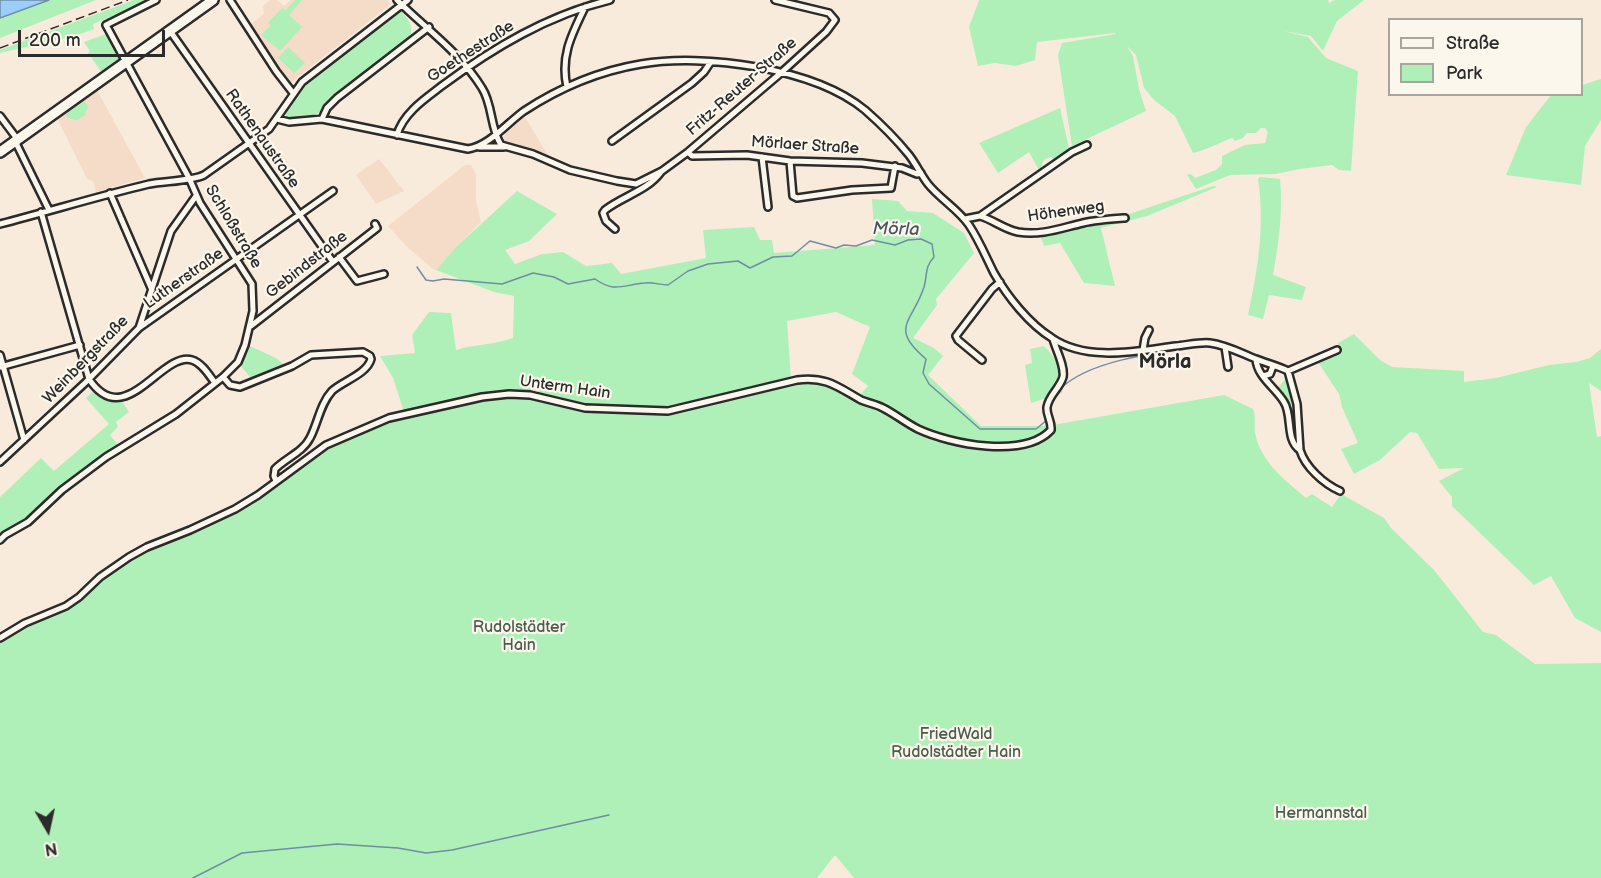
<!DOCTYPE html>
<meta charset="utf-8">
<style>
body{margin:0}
#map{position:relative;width:1601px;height:878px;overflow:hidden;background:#f8ebdc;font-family:"Balsamiq Sans",sans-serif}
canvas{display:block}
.legend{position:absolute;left:1388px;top:18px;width:195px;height:78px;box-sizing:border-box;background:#fbf7ec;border:2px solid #a8a59f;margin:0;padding:8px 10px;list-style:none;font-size:18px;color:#2b2b2b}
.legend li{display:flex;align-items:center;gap:12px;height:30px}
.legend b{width:30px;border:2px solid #a8a59f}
.north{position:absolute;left:18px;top:800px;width:60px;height:60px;-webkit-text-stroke:4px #fbf7ec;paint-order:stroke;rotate:171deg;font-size:16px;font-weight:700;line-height:24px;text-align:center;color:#2b2b2b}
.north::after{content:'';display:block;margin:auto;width:21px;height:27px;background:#2b2b2b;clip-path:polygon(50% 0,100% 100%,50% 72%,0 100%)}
.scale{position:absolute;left:18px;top:30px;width:147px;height:27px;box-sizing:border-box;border:3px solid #2b2b2b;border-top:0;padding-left:8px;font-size:18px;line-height:21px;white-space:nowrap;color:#2b2b2b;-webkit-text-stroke:4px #fbf7ec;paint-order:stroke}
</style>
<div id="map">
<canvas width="1601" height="878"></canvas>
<ul class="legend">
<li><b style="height:8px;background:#fbf7ec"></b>Straße</li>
<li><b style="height:16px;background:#aff0b8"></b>Park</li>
</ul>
<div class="north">N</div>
<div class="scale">200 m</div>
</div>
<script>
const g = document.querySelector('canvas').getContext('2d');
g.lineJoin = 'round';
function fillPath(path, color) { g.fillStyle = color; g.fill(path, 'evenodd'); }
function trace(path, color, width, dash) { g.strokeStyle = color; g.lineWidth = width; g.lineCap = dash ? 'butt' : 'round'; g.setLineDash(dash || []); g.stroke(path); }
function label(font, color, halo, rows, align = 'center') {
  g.font = font + ' "Balsamiq Sans",sans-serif'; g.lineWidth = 4.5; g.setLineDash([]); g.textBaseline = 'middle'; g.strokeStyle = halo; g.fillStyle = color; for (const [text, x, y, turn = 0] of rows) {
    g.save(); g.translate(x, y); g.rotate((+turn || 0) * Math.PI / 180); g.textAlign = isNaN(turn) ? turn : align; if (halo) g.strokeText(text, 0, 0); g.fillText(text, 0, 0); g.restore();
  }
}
const built = new Path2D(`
 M270,0H277L284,6L291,0H387L390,3V5L290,83L251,24L264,14L263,6Z
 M97,90L145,178L96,192L93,181L87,179L57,118Z
 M525,117L549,157L548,158L535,151L506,143L504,140L505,131Z
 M379,159L404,191L376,204L356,175Z
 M465,165H471L476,174V201L481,222L456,247L436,270L433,269L407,247L388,226Z`);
const green = new Path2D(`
 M49,0H96L0,38V18Z
 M134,0H153L112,21L110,17L93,24L94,29C63,41 32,45 0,53V50Z
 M295,0H302L289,15L302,27L280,51L261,35L271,25L268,23L282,8L286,10Z
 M979,0H1328L1329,3L1335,0H1364L1337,21L1323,51L1311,36L1284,31L1308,37L1326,58L1358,71L1351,171L1339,170L1332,165L1300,169L1276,174L1230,175L1196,189L1187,175L1191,174L1195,178L1216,170L1222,164V156L1245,145L1265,143L1268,132L1265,128H1261L1256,133H1247L1243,138L1235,141L1232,138C1218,143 1207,150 1193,153L1175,116L1154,100L1144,88L1136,55L1127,46L1133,56L1139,89L1146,111L1072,146L1058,55L1062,43L1116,34L1115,33L1037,42L1035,60L1016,66L995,63L978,66L969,27Z
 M399,9C408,19 414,24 410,38L317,114L287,118L285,112L295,92Z
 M106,34L120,56V60L102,73L88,53L90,51L84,42Z
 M288,47L305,63L294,73L278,58Z
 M1601,79V120L1585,146L1581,185L1506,175L1526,127L1551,95L1582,94V85Z
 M83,100L88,106L85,115L77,120L68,118L65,112Z
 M1060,108L1069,148L1067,152L1055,160L1051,157C1040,160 1043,163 1040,172L1029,152L998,173L979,143Z
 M1260,177L1280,179C1283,212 1279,242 1273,275L1306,287L1302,300L1269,295L1263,319L1248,315C1258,268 1265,227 1258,179Z
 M1213,186L1217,187L1147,216L1101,228L1115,286L1084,283L1060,243L1044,246L1040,235L1123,216Z
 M517,191L557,214L529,241L505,250L515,264L542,254L563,252L586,266L612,263L621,274L706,258L703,230L754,227L760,240H772L774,253L875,245L872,199L898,201L907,211L933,213L964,233L974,253L936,299L937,305L913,338L934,348L943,356L928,375L981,426H1047L1224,395L1253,409C1257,419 1253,427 1256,437C1263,464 1286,481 1306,498L1312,494L1332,507L1341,494L1384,518L1391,528L1434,570L1483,632L1496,635L1535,664L1601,663V878H854L836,856H834L817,878H0V640L22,626L71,605L83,597L104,576L144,550L191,532L250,504L333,444L392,418L493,397L533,394L546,387L529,391H507L475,397L404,412L393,378L380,356L415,353L412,335L429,312L451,313L456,350C475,344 494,345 513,338L514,296L494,292L436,270L456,247ZM836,312L870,327L852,374L868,386L857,398L829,383L808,382L669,412L604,406L668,408L791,380L787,321Z
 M1354,334L1380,360L1392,367L1464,371V382L1496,378L1549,365L1576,362L1590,358L1601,349V391L1589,383L1597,437L1601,436V632L1575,618L1551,576L1534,585L1452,506V497L1439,481L1464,468L1439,469L1417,433L1410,432L1380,460L1354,474L1341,449L1358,443L1342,407L1339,394L1316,359L1338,350V343Z
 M250,346L276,358L283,364L251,378L240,365Z
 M1044,346C1056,357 1065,377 1062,393L1031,403L1025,365L1032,363L1030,349Z
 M1288,376L1296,404V415L1291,417L1276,390Z
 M94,391L111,399L121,400L129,412L116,422L118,427L110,435L119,446C77,473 42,511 0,537V497L41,458L54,471L109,424L86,398Z`);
const water = new Path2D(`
 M0,0H49L0,18Z`);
const stream = new Path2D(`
 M417,267L426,280L433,281L444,279L502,284L533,273L554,277L568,284L595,279C615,293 622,285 645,283C653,282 660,285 668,285L688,271L708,264L738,261L750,268L773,257L792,256L810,241L836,248L844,245L856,246L872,240L895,245L908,240L921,239L932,244L934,257C924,268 928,273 924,287C913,322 888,327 926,359L923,373L929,384L980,429H1036L1047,420
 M1054,397C1058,392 1062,386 1067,383C1098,360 1151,354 1188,348
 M1050,412L1052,401
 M193,878L242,853L337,844L398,848L426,853L452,850L609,815`);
const minor = new Path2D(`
 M230,0L276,71L293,93
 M397,0C426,29 460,52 482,88C493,105 490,128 501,145L533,154L570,170L617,181L636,184L662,171L688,152L782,72L826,32L835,20L829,13L775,0
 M170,31L333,262
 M567,87C560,56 572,34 585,7
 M0,116L15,136L17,145L49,210
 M277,119L289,122L322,119L468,149C489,146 507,123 524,111C559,88 599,71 641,64C704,53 814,68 865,110C881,124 896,139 909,155C916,164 921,175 928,184C940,199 958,209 969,225C979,240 986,257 994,273C1007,296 1029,324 1052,338C1087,362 1137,351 1176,346C1187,345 1199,342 1210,343C1226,345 1241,353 1256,359C1266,363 1278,366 1288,371L1297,404L1300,450C1305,467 1324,484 1340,491
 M322,119L327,108L337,98L429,27
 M397,135C403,113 426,98 443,85C493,48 548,15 610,0
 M612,141L692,83L704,72L710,63
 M479,147H504
 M688,152L692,156L747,155L790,161L862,163L902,168L917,174L921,173
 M762,157L768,207
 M790,161L793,196L797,198L852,190L891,188L895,166
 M110,193L152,290
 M41,212L89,379C125,433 161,351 192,360C202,363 209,375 215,383
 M980,216C994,220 1003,229 1018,232C1041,236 1061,228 1083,223C1096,220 1111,219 1125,218
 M965,219L980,216L1072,152L1087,145
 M0,224C50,211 99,196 149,184C164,181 193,181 204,175L269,129L302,82L408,0
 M615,229L606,221L603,213L605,210C623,196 647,191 661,172
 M339,257L357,281L384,274
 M251,326L377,228L375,224
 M139,328L333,191
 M1225,347L1228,367
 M1143,350L1145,338L1149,330
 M0,355L24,440
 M1256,359C1257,377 1276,388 1284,402C1293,416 1285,440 1300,450
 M982,360L958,340L956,336L992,289L1000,282
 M0,367L80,345
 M1288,371L1337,350
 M1263,376L1270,374L1273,366
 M223,377L230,385L240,387L292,366L311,355L363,352L370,356L371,359C367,374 343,381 332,391C320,404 318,423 310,438C303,452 286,458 275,469L274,476L276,481
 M0,462L86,382L139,328L171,231L196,196
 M0,540L5,535L28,522L62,490L106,457L176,414L223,377L238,362L245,345L253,311L252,284L200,203L189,178L106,25L156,0
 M0,638L25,623L66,606L79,597L100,577L129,557L147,547L190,530L235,509L258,495L326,445L389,418L482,397L509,394L530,395L585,408L668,411L797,380C826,376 838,387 861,400C868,403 876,404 883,408C895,414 906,423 918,429C950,444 1024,459 1051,430C1052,421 1046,415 1047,407C1049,395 1060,388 1063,377C1065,366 1056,350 1053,339`);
const primary = new Path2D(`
 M0,152L213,0`);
const rail = new Path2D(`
 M0,48L128,0`);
const streetNames = [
 ["Goethestraße",471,52,-33],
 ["Fritz-Reuter-Straße",742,87,-41],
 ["Rathenaustraße",262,139,55],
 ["Mörlaer Straße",805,146,4],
 ["Höhenweg",1066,212,-8],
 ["Schloßstraße",233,227,59],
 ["Gebindstraße",307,265,-38],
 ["Lutherstraße",184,279,-35],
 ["Weinbergstraße",86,360,-46],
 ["Unterm Hain",565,388,8]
];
const parkNames = [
 ["Rudolstädter",519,628],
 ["Hain",519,646],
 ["FriedWald",956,735],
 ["Rudolstädter Hain",956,753],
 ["Hermannstal",1321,814]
];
const waterNames = [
 ["Mörla",896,230,1]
];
const quarterNames = [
 ["Mörla",1165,363]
];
fillPath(built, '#f4dcc8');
fillPath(green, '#aff0b8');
fillPath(water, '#9bcef8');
trace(water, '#6e8da6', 1.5);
trace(stream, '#6e8da6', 1.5);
trace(minor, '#2b2b2b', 10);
trace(primary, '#2b2b2b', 14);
trace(minor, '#fbf7ec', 5);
trace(primary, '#fbf7ec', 9);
trace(rail, '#2b2b2b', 1.5, [9, 4.5]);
label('16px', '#2b2b2b', '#fbf7ec', streetNames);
label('16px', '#4c5c4e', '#fbf7ec', parkNames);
label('italic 18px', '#47545e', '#fbf7ec', waterNames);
label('bold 20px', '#2b2b2b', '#fbf7ec', quarterNames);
</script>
